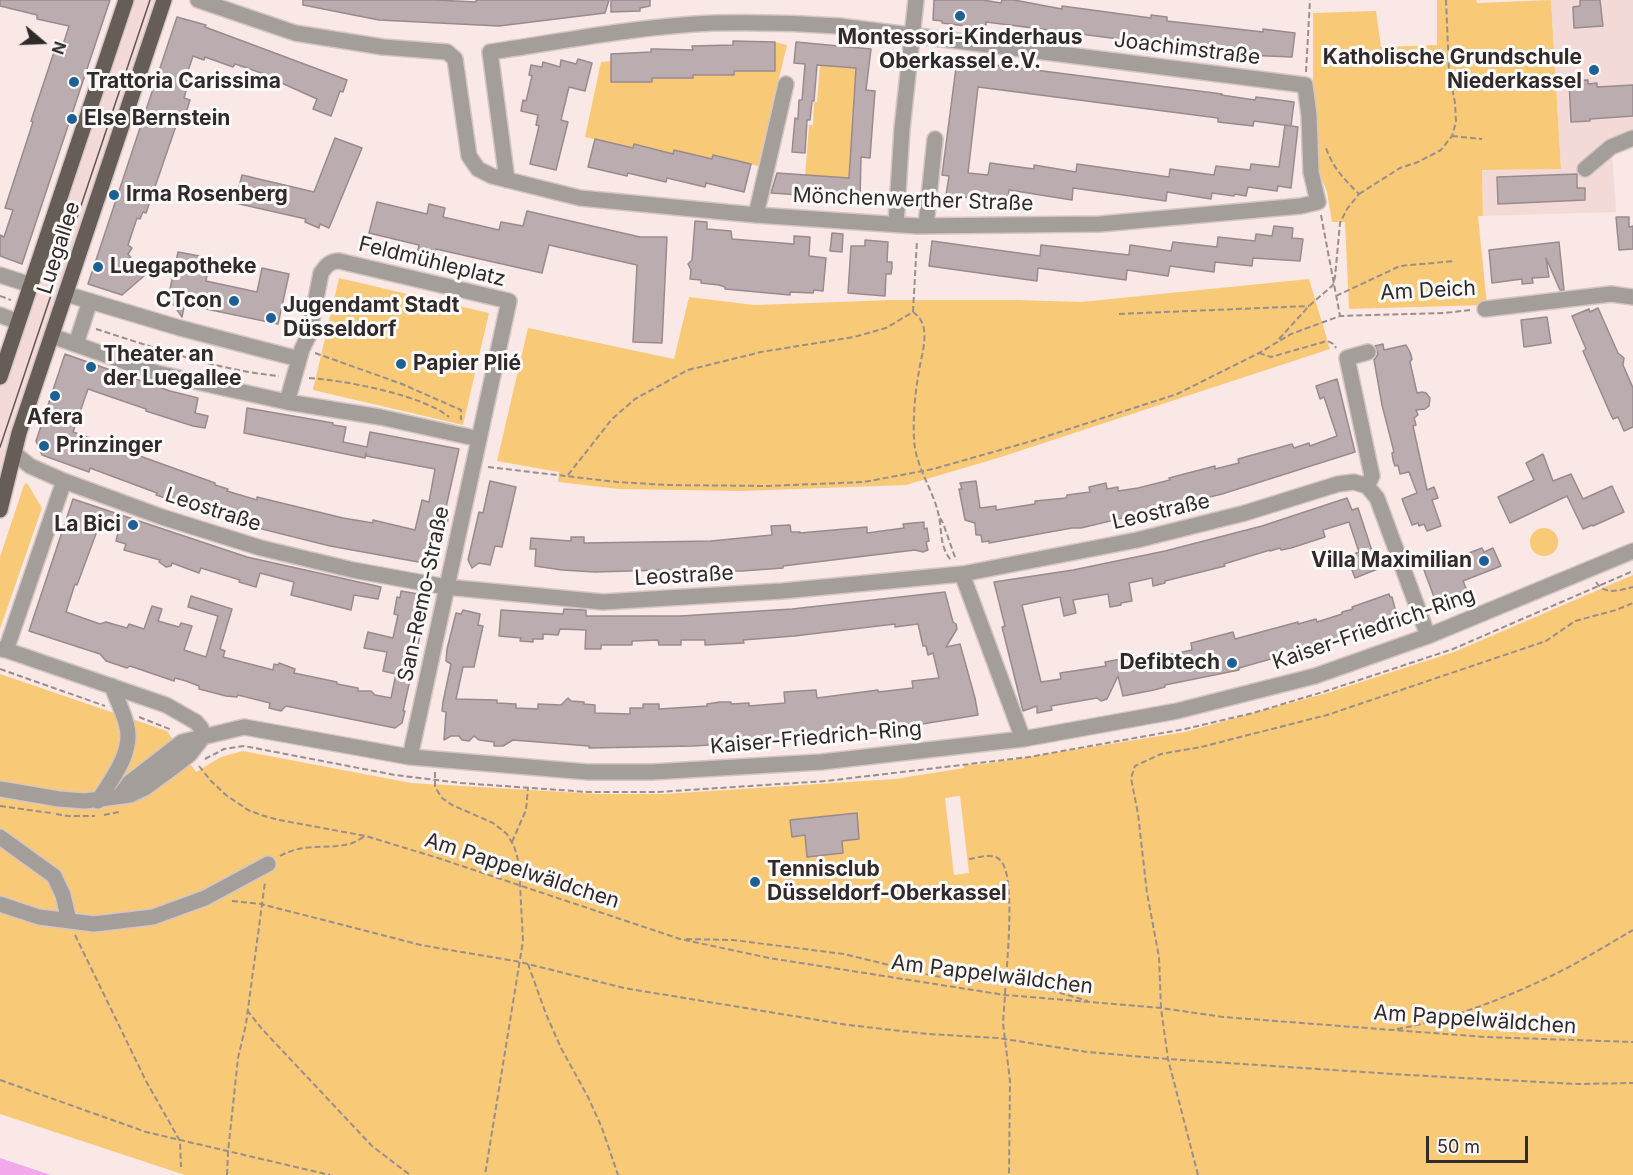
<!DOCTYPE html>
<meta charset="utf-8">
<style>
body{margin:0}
#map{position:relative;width:1633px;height:1175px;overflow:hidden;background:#f9e8e6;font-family:Inter,sans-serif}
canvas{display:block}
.north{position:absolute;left:12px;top:12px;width:60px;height:60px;-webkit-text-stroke:4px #fcf9f9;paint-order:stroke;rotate:109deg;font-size:16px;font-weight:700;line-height:24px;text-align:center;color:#312a2a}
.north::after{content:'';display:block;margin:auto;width:21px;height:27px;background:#312a2a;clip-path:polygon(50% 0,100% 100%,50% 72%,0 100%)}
.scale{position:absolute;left:1426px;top:1136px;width:102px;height:27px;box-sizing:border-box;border:3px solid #312a2a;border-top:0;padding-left:8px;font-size:18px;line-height:21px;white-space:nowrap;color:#312a2a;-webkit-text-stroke:4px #fcf9f9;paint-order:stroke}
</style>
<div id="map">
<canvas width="1633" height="1175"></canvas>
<div class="north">N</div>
<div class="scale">50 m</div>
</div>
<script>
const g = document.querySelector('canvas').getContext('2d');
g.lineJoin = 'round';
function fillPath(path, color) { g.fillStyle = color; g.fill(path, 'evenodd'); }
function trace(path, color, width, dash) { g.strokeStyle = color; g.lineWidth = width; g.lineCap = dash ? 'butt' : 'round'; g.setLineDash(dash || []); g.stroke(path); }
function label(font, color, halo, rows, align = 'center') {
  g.font = font + ' Inter,sans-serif'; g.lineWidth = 6; g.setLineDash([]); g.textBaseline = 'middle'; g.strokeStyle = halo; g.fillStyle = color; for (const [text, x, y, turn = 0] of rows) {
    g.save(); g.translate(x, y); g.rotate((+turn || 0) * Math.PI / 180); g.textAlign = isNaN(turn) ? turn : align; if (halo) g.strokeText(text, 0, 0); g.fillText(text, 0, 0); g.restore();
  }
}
const built = new Path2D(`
 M130,0H158L0,472V386Z
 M1551,0H1633V140L1612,150L1616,212L1483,216L1482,170L1561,169Z`);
const green = new Path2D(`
 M1437,0H1476L1477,3L1551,0L1561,169L1482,170L1483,216H1478L1487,305L1349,309L1345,222H1332L1327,192L1317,167L1313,99V13L1376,11L1381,47L1437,45Z
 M775,42L787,45L758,166L713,155L712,159L674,150L673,154L635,144L633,148L585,137L601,62L611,61V82H651L652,78H692L693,75L734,74V71H775Z
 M820,65L858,68L854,90L849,178L805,177L809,125H813L814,102H817Z
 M339,278L489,313L463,425L313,390Z
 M1309,279L1330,349L998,458L906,485L742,491L619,489L558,482L559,472L497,461L528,328L674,359L689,297L754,305L893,300H1017L1081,302Z
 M27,483L42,508L0,629V557L24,485Z
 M1530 542a14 14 0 1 1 28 0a14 14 0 1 1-28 0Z
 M1633,575V1175H185L0,1114V674L167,731L196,772L221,757L243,751L411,783L598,794H664L895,779L964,768V765L985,764L1185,732L1327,693L1454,652ZM960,796L969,873L954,875L945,798Z`);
const water = new Path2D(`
 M0,1158L51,1175H0Z`);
const building = new Path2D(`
 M0,0H110L22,264L0,256V235L4,237L13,210L5,208L33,122L31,121L55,49L61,51L69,26L37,19V15L0,6Z
 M303,0H436L476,2V0H609L605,13L499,26L379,20L303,5Z
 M611,0H650V6L640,8V11L611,12Z
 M934,0H983L1001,3L1002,0H1014L1062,9V6L1151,18V15L1167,17V21L1263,32V29L1295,33L1292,57L1244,55L986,22V25H983L982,28L942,23V21L933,20Z
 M1580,0H1600L1603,26L1574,28L1573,7L1580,6Z
 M177,17L206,25L205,27L347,80L343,92L340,91L331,116L313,109L317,99L275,80L276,78L235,64L233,67L205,57L204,60L193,56L185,80L189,81L184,98L190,100L182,125L177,123L146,213L143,212L140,219L137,218L128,245L132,248L128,254L144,276L122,295L88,284Z
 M733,41L775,42V71H734V75H693V78H652V82H611V54L651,52V49H657L693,50L692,46L733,45Z
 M796,42L871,49L866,90L875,91L870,158L861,157L860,199L771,193L777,173L849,178L856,68L817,65L814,101H812L810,120H807L805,153L792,152L795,118L798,119L799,100H802L805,64L794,63Z
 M578,59L592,63L585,91L569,87L561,120L568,122L556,170L530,164L539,126L536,125L538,115L521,111L523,100L526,101L532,76L529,75L531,65L542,67L543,62L560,67L561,60L576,64Z
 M957,60L1222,94L1221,95L1255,100L1256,97L1294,102L1291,126L1254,121L1253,126L1218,122V118L978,87L968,173L988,175L990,163L1034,169V165L1076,172L1077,164L1169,177L1170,169L1214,175L1216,166L1250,170L1251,164L1279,167L1285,125L1298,127L1291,188L1278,186L1277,191L1248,187L1246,196L1235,194L1234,196L1212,193L1211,199L1167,192L1166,201L1073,188L1072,200L1009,190L1008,199L996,198V201L946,195L949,176L942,175Z
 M1588,80V84L1597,83V87L1633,85V116L1590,119V121L1571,122L1569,81Z
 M335,138L362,148L329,228L320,224L319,228L305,222L306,219L235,203L242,175L314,192Z
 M595,139L633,148L634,144L673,154L674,150L712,159L713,155L751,164L744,192L706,183L705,187L667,178L666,182L628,173L627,176L588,167Z
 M1577,174V188H1585V200L1498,204L1497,177Z
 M377,202L427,214L429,204L445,208L443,217L499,230L501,222L523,226L527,211L640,237H667L662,343L633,342L637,265L549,245L542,273L436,249L431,262L419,259L421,250H418L419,245L369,233Z
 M1616,217H1629V227L1633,226V249L1619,250Z
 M695,221L707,222V229L731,231L732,239L794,244V236L810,237L809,256L826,258L823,291L814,290L813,293L790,292V295L725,289V287L719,285L701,283V280L690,279L691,270L688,264L692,260Z
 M1274,226L1293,228L1292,238L1303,239L1300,261L1253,258L1252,266L1215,262L1214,272L1170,266L1168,276L1127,270L1126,280L1038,268L1037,281L929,266L932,241L1040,256L1041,245L1129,255L1130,245L1171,251L1173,242L1217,247L1218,237L1255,241L1256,234L1272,236Z
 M832,233L843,234L842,252L830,251Z
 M865,240L888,242L887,262H892V268L891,274H886L885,296L848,293L851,246H865Z
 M1559,242L1564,290H1560L1546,258L1549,277L1532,278L1533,283L1522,284V279L1492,283L1489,250Z
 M178,252L210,258L206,281L257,292L262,268L289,274L278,324L192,306V309L184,307L182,317L173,304L167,303Z
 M1598,308L1618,353L1624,358L1623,365L1633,388V427L1624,431L1618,417L1613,419L1610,413L1583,351L1586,349L1572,316L1589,309L1590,312Z
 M1547,317L1551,343L1524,347L1521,320Z
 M1383,344L1384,350L1406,345L1410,352L1412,359L1410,362L1417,393L1422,392L1426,393L1430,398L1429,406L1425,409L1416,410L1418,415L1414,418L1416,425L1413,426L1427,490L1434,487L1438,498L1432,500L1441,526L1427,531L1424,524L1419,526L1418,523L1412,525L1402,499L1417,493L1409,472L1400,474L1398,465L1395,466L1393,460L1392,453L1394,452L1382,405L1374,360L1378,354L1375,346Z
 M65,354L170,391L198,398L195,413L208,416L205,428L193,426L146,411V409L88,389L73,432L215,483V485L228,489L227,491L257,500V497L343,518L373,523V520L415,530L422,500L429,502L435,469L366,456V453L365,458L244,433L247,408L333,423V425L346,427L343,442L367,447L370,432L459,449L445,512L449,513L447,524L445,523L435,565L330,546L254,527L156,495L157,493L90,468L89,472L42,455L36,441Z
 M1337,379L1355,452L1222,494L1081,528H1072L989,543V541L982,542L981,535H976L975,523L965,520L959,489H962L960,483L976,481L980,508L996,506V510L1035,504V501L1066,498L1067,495L1090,492L1089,487L1106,483L1107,489L1118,487V491L1138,488L1170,480L1169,478L1215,466V469L1239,463L1238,459L1292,444L1294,448L1309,443L1310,446L1337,436L1324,397L1320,399L1316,386Z
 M1543,454L1553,481L1571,474L1583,499L1612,486L1624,512L1593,526L1592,525L1583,529L1567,496L1510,523L1498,497L1534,480L1526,463Z
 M490,481L516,487L502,547L495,546L490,565L479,563L472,568L468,560L479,512L483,513Z
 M1347,498L1352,510L1358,508L1371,548L1380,568L1355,578L1347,557L1359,552L1349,522L1323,530L1325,537L1291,548L1281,550L1280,548L1270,551V550L1224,564L1225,566L1165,581V583L1153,586L1152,578L1129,583L1132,601L1121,603V605L1110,607L1108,594L1073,600L1076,613L1064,616L1060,597L1022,605L1041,682L1061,679L1060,673L1106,666L1105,662L1142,655L1146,657L1167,653L1168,655L1192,650L1191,643L1233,632L1235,639L1298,622V624L1316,619L1317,622L1342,614V612L1353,609L1352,607L1389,594L1390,597H1392L1398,620L1320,645L1239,668V670L1165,685V687L1154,690L1123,696L1118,676L1107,699L1101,701L1097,698L1051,706L1052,710L1037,713V706L1023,711L1002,627L1005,626L994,582L1073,570L1165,551L1262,526Z
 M73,499L247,557L381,587L378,599L354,595L351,610L291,595L294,582L260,573L256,587L239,582L240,580L201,568L199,573L172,563L171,566L166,567L159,562L160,560L124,550L126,544L116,541L119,529L100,523L77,585L75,584L66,612L100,624L106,622L127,628L129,624L144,629L152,606L162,609L158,621L179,627L181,623L192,626L184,650L206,657L218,616L188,607L191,596L232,609L220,649L225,651L223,657L273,670L274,664L278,665L279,663L295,669L294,673L337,682V684L358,688V691H371L375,695L391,698L396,674L383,671L387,652L364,648L368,632L393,638L398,615L394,614L397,597L400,598L401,591L429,596L403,711H405L402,723L395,728L286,706L281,711L269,708L270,703L238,695L237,697L226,696L199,689V686L186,681L175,678L174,681L130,666L127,668L106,661L100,654L29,631Z
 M924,522V529L927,528L929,541L926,542L928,550L923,552L915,550L783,566V568L742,571H733L732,568L595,572L562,570L535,566L536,549H530L531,538L571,541V537H584V543L711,541L772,535L771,526L790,525L791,532H800V533L867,527V533L904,528L903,524Z
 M1482,548L1484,552L1493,548L1501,566L1463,581L1468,593L1459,596L1461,600L1447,606L1445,602L1441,604L1430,602L1434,597L1424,570Z
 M945,592L953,622L956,624L957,629L946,647L960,644L975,698L978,715L885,730L866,731V729L832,733L830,735L726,742V744L693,746L589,748V746L513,740L503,746H494V742L479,740L474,736L469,741L462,740L459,736H451L444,740L446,712L442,711L443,702L451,664L446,661L447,649L456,613L461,614L463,610L480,614L478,625L483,626L474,667H463L456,699L497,700V703L516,704V708L538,709V704L561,705L568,698L571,701L584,702V704L595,705V713L630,714V708H643V704H659V709L707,706V704L720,702H731V704L749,703V706L785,703L784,692L816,690L817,698L878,690V692L913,688L912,681L939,678L933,653L928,655L926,646H923L918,624L895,627V624L794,636L743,640L744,643L705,645V640H681V645H659L658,640L632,641V645H601V649H585L586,630L560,629L558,635L543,634V639H533V642L520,641L521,638L499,636L501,610L563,614L564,609L586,610V616H680L792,609Z
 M857,813L859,839L842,841L843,853L807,857L805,835L792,837L790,820Z`);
const path = new Path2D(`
 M1306,72L1310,0
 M1452,136L1482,139
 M1359,194L1400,168L1418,162L1441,150L1452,136L1456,122L1455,103L1449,71L1446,0
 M1321,215L1340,316
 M0,296L11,300
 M1336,296L1400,266L1455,261
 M913,312C919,316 923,322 924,330C926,343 921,358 919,371C915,393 913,417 914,439C915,467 934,490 939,517C942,532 940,548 951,560
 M913,312L917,240
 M1119,314L1309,306
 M96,329C156,348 216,370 279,376
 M1279,339L1309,306L1333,285L1335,277L1340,223L1347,209L1359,194C1343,178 1332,167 1325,145
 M315,353L402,384L461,410V420
 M1259,353L1271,357L1327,341L1334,344L1336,348
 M309,378C343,380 423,395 449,417
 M488,467L617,482L668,485L769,486L864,482L933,469L1032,441L1177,394L1259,353L1291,334L1340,316L1445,313L1470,310
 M568,475L612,419L635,399L688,370L761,352L854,337L886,328L913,312
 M940,518L943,523L956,560
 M1596,582C1605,596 1620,590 1633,587
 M0,669L105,706
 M139,717L172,730
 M205,759L224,749L244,746L395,775L461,783L588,792H658L826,781L1029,757L1185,729L1253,713L1326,691L1453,649L1633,571
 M199,766L211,781L226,795L248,810L261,815L279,820L366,836L438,858L680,939L769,958L1005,995L1161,1008L1223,1017L1485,1037L1633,1042
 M435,772V787L442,798L452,805L493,823L507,834L514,846L521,870L520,884L523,941L485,1175
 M0,806L51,813
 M56,814L68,816H95
 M104,815L119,812
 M512,842L526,810L528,788
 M280,856C305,842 325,850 349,844C355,843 361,838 366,836
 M969,859C978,858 993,852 1000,860C1017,875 1006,969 1005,995L1003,1023L1010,1081L1009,1175
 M232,901L261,904L421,945L520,962L624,988L848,1025L928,1034L998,1038L1087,1052L1168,1059L1408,1075L1578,1084L1633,1083
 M75,935L146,1081L180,1141L181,1167
 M686,939L733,940L844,954L934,976L1040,987L1088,1001
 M528,964L546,1014L561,1048L588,1097L602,1128L618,1175
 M247,1010L262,1029L372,1146L410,1175
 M1397,1029C1449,1020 1504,999 1553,975C1580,962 1607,945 1633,930
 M0,1080L146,1132L330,1175
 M227,1175L228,1152L238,1058L246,1024L265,882
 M1198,1175L1168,1059L1161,1008L1159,957L1147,893L1138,814L1131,778L1135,766L1161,754L1201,747L1327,715L1546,641L1575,621L1616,610L1633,603`);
const minor = new Path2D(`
 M198,0L295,33L383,47L447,52L455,59L469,156L478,169L492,176L580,198L756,215L917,226L1100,224L1301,206L1318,202L1311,172L1309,115L1305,85L839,26C797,23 756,22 714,23C639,26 564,41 490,52L507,180
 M1585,169L1611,147L1633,138
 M756,215L786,84
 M896,224L902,129L916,0
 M926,225L935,139
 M0,275L31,285
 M66,294L180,328L299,359
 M1485,309L1611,294L1633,297
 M0,315L18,322
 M52,336L157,373L287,402L380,417L479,439
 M76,344L90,301
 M287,402L302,349L309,335L321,273C326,266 330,261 339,261L509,301L410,757
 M14,453L30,466L64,481L162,517L261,548L353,570L446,587L603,602L782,591L962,574L1137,540L1245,513L1338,484L1354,482L1367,486
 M1367,486L1377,498L1428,636
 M1367,486L1372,476L1347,358L1368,352
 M962,574L1023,739
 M0,649L6,650L166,705L196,722L201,728L203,737
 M6,650L64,481
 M0,789L59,799L85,801L130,795L145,788L171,769L190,754L203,737
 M120,796L129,783L182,742L244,727L410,757L588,772H652L821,762L1023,739L1177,711L1315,676L1428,636L1633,551
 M98,801C111,780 133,753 127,727C124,713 117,700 112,686
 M0,837L54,876L63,895L69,921
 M0,904L39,917L94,924L153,917L205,898L268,864`);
const major = new Path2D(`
 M0,377L126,0
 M0,510L19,433L36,382L164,0`);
const tram = new Path2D(`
 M0,447L150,0`);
const markers = [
 [960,16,6,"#1c6095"],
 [1594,70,6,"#1c6095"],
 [74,82,6,"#1c6095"],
 [72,119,6,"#1c6095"],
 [114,195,6,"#1c6095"],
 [98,267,6,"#1c6095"],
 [234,301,6,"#1c6095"],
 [271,318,6,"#1c6095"],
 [401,364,6,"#1c6095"],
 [91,367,6,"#1c6095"],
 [55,396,6,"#1c6095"],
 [44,446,6,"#1c6095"],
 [133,525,6,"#1c6095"],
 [1484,561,6,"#1c6095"],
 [1232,663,6,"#1c6095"],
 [755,882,6,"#1c6095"]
];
const poiNames = [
 ["Montessori-Kinderhaus",960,38,"center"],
 ["Oberkassel e.V.",960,62,"center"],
 ["Katholische Grundschule",1582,58,"right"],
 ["Niederkassel",1582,82,"right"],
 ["Trattoria Carissima",86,82],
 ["Else Bernstein",84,119],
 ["Irma Rosenberg",126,195],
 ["Luegapotheke",110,267],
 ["CTcon",222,301,"right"],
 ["Jugendamt Stadt",283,306],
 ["Düsseldorf",283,330],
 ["Theater an",103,355],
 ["der Luegallee",103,379],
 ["Papier Plié",413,364],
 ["Afera",55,418,"center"],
 ["Prinzinger",56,446],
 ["La Bici",121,525,"right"],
 ["Villa Maximilian",1472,561,"right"],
 ["Defibtech",1220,663,"right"],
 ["Tennisclub",767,870],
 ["Düsseldorf-Oberkassel",767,894]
];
const streetNames = [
 ["Joachimstraße",1187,49,7],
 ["Mönchenwerther Straße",913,200,2],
 ["Luegallee",59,248,-72],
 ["Feldmühleplatz",432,262,14],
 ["Am Deich",1428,291,-3],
 ["Leostraße",213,510,18],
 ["Leostraße",1161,512,-13],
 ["Leostraße",684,576,-3],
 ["San-Remo-Straße",424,594,-78],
 ["Kaiser-Friedrich-Ring",1374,629,-19],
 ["Kaiser-Friedrich-Ring",816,738,-5],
 ["Am Pappelwäldchen",522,871,18],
 ["Am Pappelwäldchen",992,975,7],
 ["Am Pappelwäldchen",1475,1020,4]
];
fillPath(built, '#f4dad7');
fillPath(green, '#f8ca78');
fillPath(water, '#f1a9ea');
fillPath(building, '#bbacb0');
trace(building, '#998a8e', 1.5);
trace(minor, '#d5c6c4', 18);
trace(major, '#d5c6c4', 18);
trace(path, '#9a8e8d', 2, [6, 3]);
trace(minor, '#a39e9a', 15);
trace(major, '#675d57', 15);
trace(tram, '#5f5656', 1.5);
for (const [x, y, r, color] of markers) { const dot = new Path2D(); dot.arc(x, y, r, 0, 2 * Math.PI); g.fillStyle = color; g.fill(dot); trace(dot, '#fcf9f9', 2); }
label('bold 21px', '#312a2a', '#fcf9f9', poiNames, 'left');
label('21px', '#312a2a', '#fcf9f9', streetNames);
</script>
